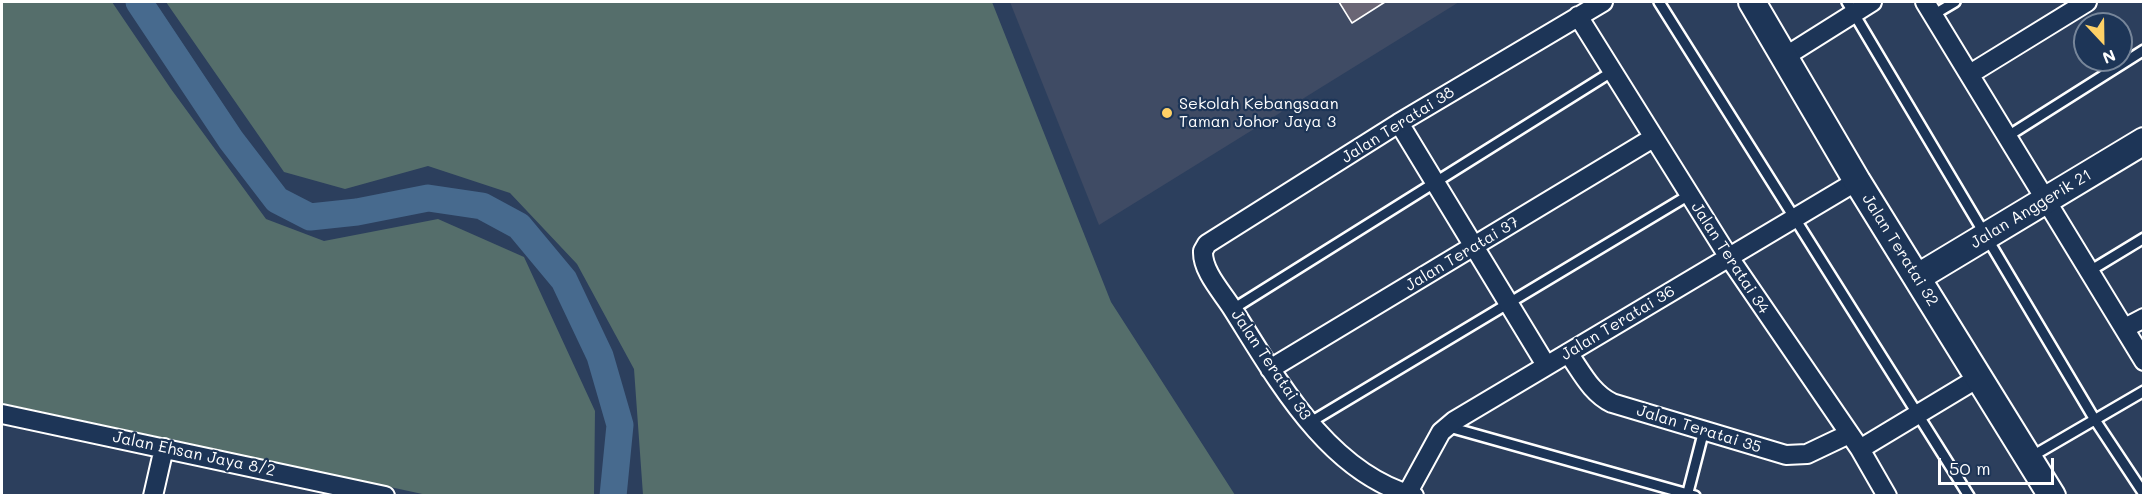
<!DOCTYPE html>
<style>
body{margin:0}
#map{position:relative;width:2145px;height:497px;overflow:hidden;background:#2c3f5d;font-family:Mali,sans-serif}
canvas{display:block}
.frame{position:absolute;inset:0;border:3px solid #fff;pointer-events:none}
.north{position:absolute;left:2073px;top:12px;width:60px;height:60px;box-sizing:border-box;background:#1d3557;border:2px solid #77869a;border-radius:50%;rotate:158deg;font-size:16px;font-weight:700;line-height:24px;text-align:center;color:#fff}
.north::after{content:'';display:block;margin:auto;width:21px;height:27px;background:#ffd166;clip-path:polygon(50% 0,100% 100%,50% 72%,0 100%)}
.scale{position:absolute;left:1938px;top:458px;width:116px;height:27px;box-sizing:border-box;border:3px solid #fff;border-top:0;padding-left:8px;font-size:18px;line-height:21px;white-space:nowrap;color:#fff;-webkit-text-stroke:4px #1d3557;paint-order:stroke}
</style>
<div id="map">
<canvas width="2145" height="497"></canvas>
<div class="frame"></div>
<div class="north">N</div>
<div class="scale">50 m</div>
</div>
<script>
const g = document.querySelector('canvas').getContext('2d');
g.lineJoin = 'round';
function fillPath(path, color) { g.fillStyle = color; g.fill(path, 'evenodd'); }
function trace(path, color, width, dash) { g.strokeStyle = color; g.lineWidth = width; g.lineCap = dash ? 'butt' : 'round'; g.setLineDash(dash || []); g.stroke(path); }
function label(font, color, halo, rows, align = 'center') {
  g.font = font + ' Mali,sans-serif'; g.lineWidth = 4.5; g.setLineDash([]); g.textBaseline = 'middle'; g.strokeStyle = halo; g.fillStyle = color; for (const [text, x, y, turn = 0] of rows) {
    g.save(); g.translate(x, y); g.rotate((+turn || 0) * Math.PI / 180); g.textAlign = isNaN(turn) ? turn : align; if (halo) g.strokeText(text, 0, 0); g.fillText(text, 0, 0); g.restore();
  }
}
const built = new Path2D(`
 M1010,2H1459L1099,225Z`);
const green = new Path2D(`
 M2,2H112L171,89L266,219L324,241L438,219L524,257L595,411L594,495H427L2,403Z
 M166,2H992L1111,302L1235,495H643L634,369L577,264L510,193L428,166L345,189L284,172Z`);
const river = new Path2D(`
 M139,2L231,140L277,200L310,217L357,212L428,198L482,206L519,226L564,280L600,356L620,425L613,496`);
const building = new Path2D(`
 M1339,2H1385L1352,23Z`);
const lane = new Path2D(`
 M1659,2L1969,496
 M1847,2L2095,420L2144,494
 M1933,15L1955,2
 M2008,136L2144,50
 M2088,272L2144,238
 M1233,309L1613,71
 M1309,423L1689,195
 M1449,427L1695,496
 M2029,458L2144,391
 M1687,496L1704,430`);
const street = new Path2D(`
 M1925,2L2144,361
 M1578,16L1728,256L1860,449L1887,496
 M1786,56L1872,2
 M1970,74L2087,2
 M1399,123L1546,365
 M2125,328L2144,318
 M1568,353C1581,371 1591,393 1612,403L1786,455L1807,454L1849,434
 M1270,369L1653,138
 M2,414L385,496
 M1860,449L1978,378
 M1407,494L1441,432L1454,421L1857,181
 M153,496L164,448
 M1414,496C1327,472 1277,379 1232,308C1222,292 1202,271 1203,251L1207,244L1399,123L1603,2`);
const secondary = new Path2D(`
 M1752,2L1857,181L2052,496
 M1918,277L2144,141`);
const markers = [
 [1167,113,6,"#ffd166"]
];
const poiNames = [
 ["Sekolah Kebangsaan",1179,104],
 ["Taman Johor Jaya 3",1179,122]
];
const streetNames = [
 ["Jalan Teratai 38",1398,125,-32],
 ["Jalan Anggerik 21",2031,209,-31],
 ["Jalan Teratai 32",1900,250,58],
 ["Jalan Teratai 37",1462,254,-31],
 ["Jalan Teratai 34",1730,258,57],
 ["Jalan Teratai 36",1618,323,-31],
 ["Jalan Teratai 33",1271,365,56],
 ["Jalan Teratai 35",1699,429,17],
 ["Jalan Ehsan Jaya 8/2",194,454,12]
];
fillPath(built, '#3f4b64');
fillPath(green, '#556e6b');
trace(river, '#476a8e', 27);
fillPath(building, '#6a6675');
trace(building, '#fff', 1.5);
trace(lane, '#fff', 14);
trace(street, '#fff', 22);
trace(secondary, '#fff', 30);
trace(lane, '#1d3557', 9);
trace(street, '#1d3557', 18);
trace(secondary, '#1d3557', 26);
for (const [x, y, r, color] of markers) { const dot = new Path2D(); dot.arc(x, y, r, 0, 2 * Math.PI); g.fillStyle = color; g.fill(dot); trace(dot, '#1d3557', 2); }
label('16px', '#fff', '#1d3557', poiNames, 'left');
label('16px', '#fff', '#1d3557', streetNames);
</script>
